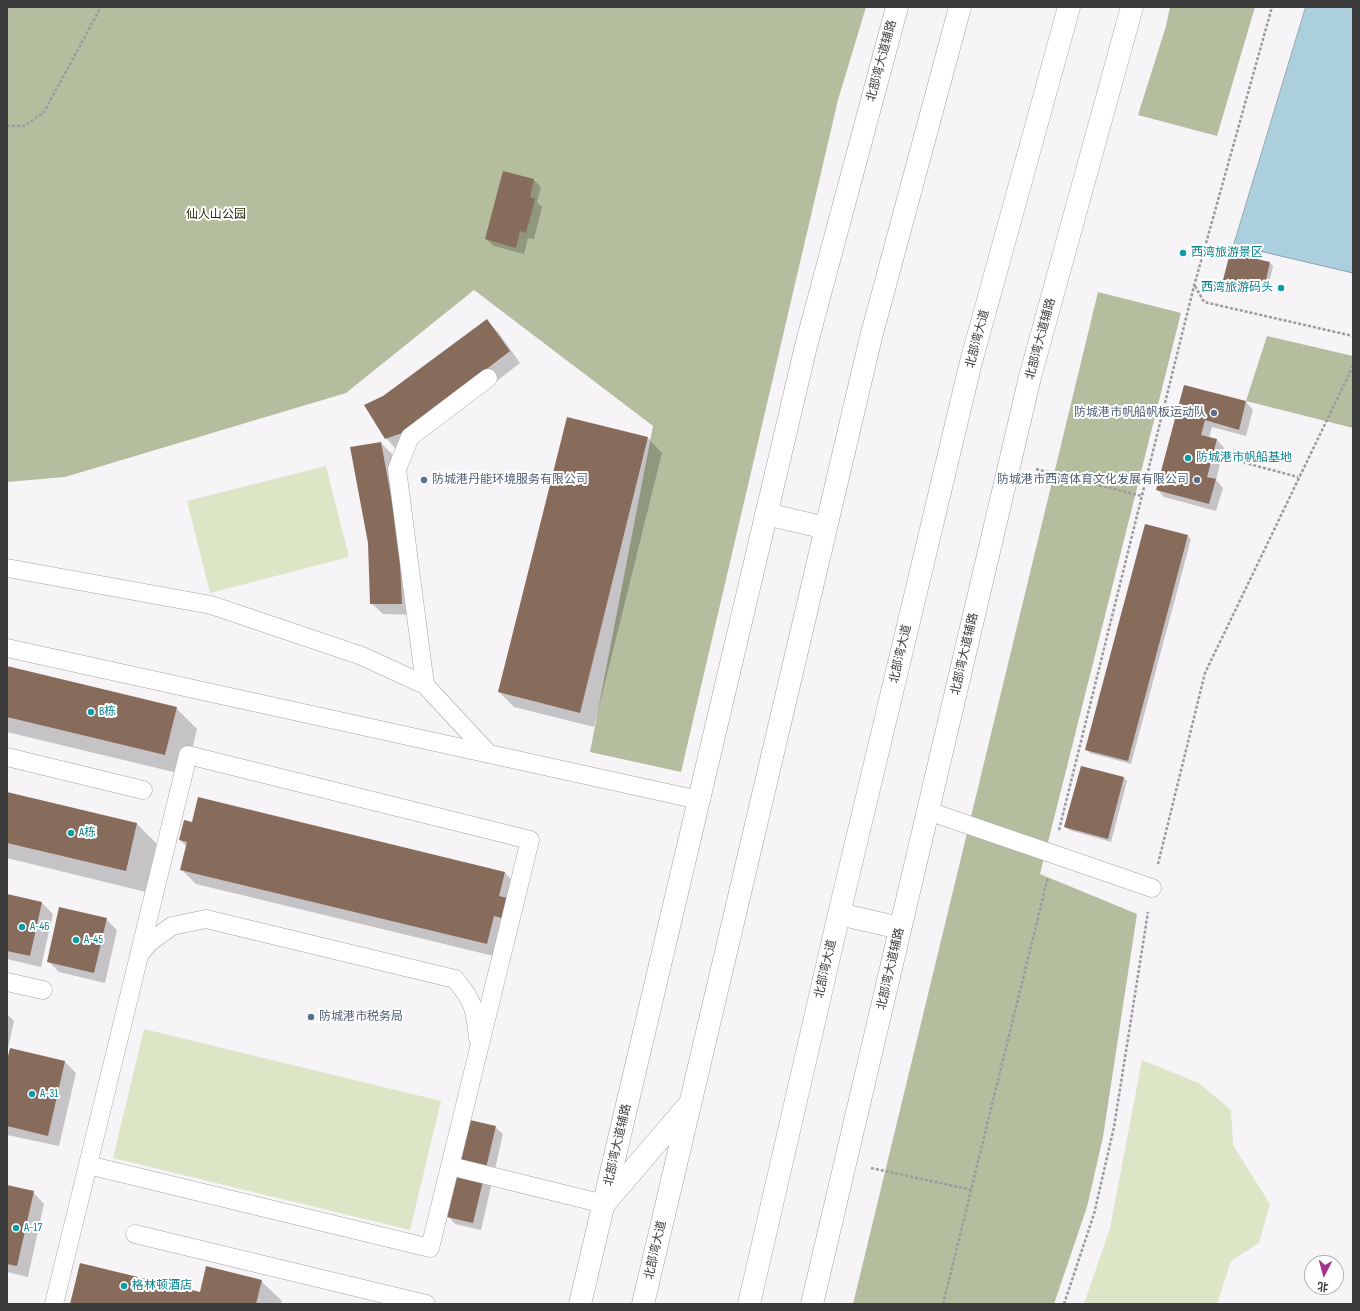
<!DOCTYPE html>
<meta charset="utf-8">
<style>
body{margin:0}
#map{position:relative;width:1360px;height:1311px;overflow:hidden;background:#f7f4f8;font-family:"Sofia Sans Condensed","Noto Sans SC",sans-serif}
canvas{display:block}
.frame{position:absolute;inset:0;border:8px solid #3c3b3c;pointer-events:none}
.north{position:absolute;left:1304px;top:1255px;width:40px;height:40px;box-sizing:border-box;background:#fff;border:1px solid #b1b1b1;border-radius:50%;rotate:186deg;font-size:11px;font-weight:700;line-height:16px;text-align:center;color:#3c3b3c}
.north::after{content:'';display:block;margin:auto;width:14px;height:18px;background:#a6328c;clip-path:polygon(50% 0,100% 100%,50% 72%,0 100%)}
</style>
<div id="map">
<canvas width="1360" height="1311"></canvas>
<div class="frame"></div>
<div class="north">北</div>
</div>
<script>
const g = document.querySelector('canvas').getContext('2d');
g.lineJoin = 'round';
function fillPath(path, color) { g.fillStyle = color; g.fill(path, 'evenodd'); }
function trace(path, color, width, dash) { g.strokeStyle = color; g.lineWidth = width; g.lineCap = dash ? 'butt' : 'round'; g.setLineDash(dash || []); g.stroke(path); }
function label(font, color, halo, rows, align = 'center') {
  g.font = font + ' "Sofia Sans Condensed","Noto Sans SC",sans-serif'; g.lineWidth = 4; g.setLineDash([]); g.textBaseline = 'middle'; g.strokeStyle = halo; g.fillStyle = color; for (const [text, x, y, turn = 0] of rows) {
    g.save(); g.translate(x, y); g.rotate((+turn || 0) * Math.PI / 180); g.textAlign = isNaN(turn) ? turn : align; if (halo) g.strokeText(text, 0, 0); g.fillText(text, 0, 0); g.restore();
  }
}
const green = new Path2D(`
 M326,466L349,557L210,593L187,501Z
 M144,1029L441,1101L410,1230L113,1158Z
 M1142,1060L1199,1083L1231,1110L1233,1145L1270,1204L1259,1243L1231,1261L1217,1304H1084L1110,1228Z`);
const forest = new Path2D(`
 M7,7H866L838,100L681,772L590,752L653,426L474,290L346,393L65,477L7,482Z
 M1170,7H1255L1217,136L1138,115L1166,26Z
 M1098,292L1181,313L1040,874L1137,914L1103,1137L1087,1207L1054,1304H853Z
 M1267,336L1353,356V428L1246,401Z`);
const water = new Path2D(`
 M1306,7H1353V273L1234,245Z`);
const shadow = new Path2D(`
 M534,180L541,187L537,202L542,207L534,239L528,238L524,254L494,246L486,239Z
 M1270,263L1273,266L1267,292L1228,283L1224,280Z
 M487,321L498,332L520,363L417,443L397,450L386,438L383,397Z
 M1184,386L1246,402L1253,410L1246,436L1212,427L1209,438L1217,440L1224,448L1216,480L1223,488L1216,511L1164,497L1157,489Z
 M648,438L662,453L594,727L514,707L499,692Z
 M381,443L392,454L409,552L413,615L383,614L371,603Z
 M1188,536L1191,539L1131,764L1090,753L1086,749Z
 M7,667L176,708L197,729L186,775L7,732Z
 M1124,778L1127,781L1111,842L1069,830L1065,827Z
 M7,793L137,824L158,845L146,892L7,858Z
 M180,840L504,872L519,887L521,914L517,932L509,930L502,958L196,884L181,869L187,847Z
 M7,895L42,903L53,914L41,967L7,959Z
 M106,919L117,930L105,983L59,972L48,961Z
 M7,1014L14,1021L7,1053Z
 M65,1062L76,1073L59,1146L7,1135V1064Z
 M495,1127L503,1134L481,1230L455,1224L448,1216Z
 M7,1186L33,1192L44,1204L28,1277L7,1272Z
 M261,1281L282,1301L281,1304H71L200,1293Z`);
const building = new Path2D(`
 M503,171L534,179L530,197L535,199L526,233L520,231L516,248L485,239Z
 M1230,253L1270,262L1264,289L1223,280Z
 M487,319L510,351L405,432L385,439L364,405L383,396Z
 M1184,385L1246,401L1239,430L1205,420L1201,435L1217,439L1207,477L1216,479L1209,504L1156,490Z
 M567,417L648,437L580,713L498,692Z
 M381,442L399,540L402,604H370L368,543L350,447Z
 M1145,524L1188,535L1128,761L1085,750Z
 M7,666L177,707L165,755L7,717Z
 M1081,766L1124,777L1108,839L1064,827Z
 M7,792L137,823L126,871L7,843Z
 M198,797L505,872L499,896L507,898L502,918L494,916L487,944L180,870L187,842L179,840L184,820L192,822Z
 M7,894L42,902L30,956L7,951Z
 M59,907L107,918L94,973L47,962Z
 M10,1048L65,1061L48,1136L7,1126V1060Z
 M470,1120L496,1126L473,1223L447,1217Z
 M7,1185L34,1191L17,1266L7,1264Z
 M80,1263L200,1292L206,1266L262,1280L256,1304H70Z`);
const path = new Path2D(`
 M7,126H24L44,112L101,7
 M1195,286L1204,302L1353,336
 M1234,460L1298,477
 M1036,469L1142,496
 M1059,830L1194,286L1272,7
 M1158,864L1205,673L1353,366
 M871,1168L972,1190
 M943,1304L1048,877
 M1064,1304L1094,1214L1114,1127L1148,912`);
const service = new Path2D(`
 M7,568L211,605L362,656L425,685L489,754
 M7,648L699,800
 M425,685L397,469L410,437L488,378
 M7,757L143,790
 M928,811L1152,888
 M139,955L150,942L172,926L206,919L455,979C474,1002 475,1009 478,1038
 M7,982L43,990
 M450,1166L604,1204
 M135,1234L426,1304
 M54,1304L188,755L530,840L430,1248L88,1165`);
const secondary = new Path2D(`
 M580,1304L806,346L897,7
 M812,1304L1030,377L1132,7`);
const trunk = new Path2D(`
 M766,514L826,528
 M839,914L900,928
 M604,1204L688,1106
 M643,1304L871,337L960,7
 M749,1304L839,914L971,362L1069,7`);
const markers = [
 [1183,253,4,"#0f9aa8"],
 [1281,288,4,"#0f9aa8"],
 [1214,413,4,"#5c6f8a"],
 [1188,458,4,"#0f9aa8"],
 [424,480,4,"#5c6f8a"],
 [1197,480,4,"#5c6f8a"],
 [91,712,4,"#0f9aa8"],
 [71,833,4,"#0f9aa8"],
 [22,927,4,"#0f9aa8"],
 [76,940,4,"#0f9aa8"],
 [311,1017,4,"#5c6f8a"],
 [32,1094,4,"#0f9aa8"],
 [16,1228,4,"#0f9aa8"],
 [124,1286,4,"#0f9aa8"]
];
const streetNames = [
 ["北部湾大道辅路",882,61,-75],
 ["北部湾大道",978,339,-75],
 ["北部湾大道辅路",1041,339,-75],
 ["北部湾大道",901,654,-77],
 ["北部湾大道辅路",965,654,-77],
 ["北部湾大道",826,969,-77],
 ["北部湾大道辅路",891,969,-77],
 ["北部湾大道辅路",618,1145,-77],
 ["北部湾大道",656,1250,-77]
];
const parkNames = [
 ["仙人山公园",216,215]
];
const cultureNames = [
 ["西湾旅游景区",1191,253],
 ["西湾旅游码头",1273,288,"right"],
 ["防城港市帆船基地",1196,458],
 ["B栋",99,712],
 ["A栋",79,833],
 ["A-46",30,927],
 ["A-45",84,940],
 ["A-31",40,1094],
 ["A-17",24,1228],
 ["格林顿酒店",132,1286]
];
const serviceNames = [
 ["防城港市帆船帆板运动队",1206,413],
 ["防城港丹能环境服务有限公司",432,480,"left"],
 ["防城港市西湾体育文化发展有限公司",1189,480],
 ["防城港市税务局",319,1017,"left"]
];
fillPath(green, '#dce5c6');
fillPath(forest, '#b5bd9f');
fillPath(water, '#abcfdc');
trace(water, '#8aa3ac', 1);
fillPath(shadow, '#0003');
fillPath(building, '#876c5c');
trace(service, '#a5a2a5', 19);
trace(secondary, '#a5a2a5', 23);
trace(trunk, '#a5a2a5', 23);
trace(path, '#9c9a9d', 2.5, [3, 2]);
trace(service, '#fff', 18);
trace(secondary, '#fff', 22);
trace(trunk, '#fff', 22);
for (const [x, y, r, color] of markers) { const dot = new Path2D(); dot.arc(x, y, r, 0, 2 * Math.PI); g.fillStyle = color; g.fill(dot); trace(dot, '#fff', 1.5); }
label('12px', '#3c3b3c', '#fff', streetNames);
label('12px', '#262d08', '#fff', parkNames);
label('12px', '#0d838f', '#fff', cultureNames, 'left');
label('12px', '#4e5e75', '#fff', serviceNames, 'right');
</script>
